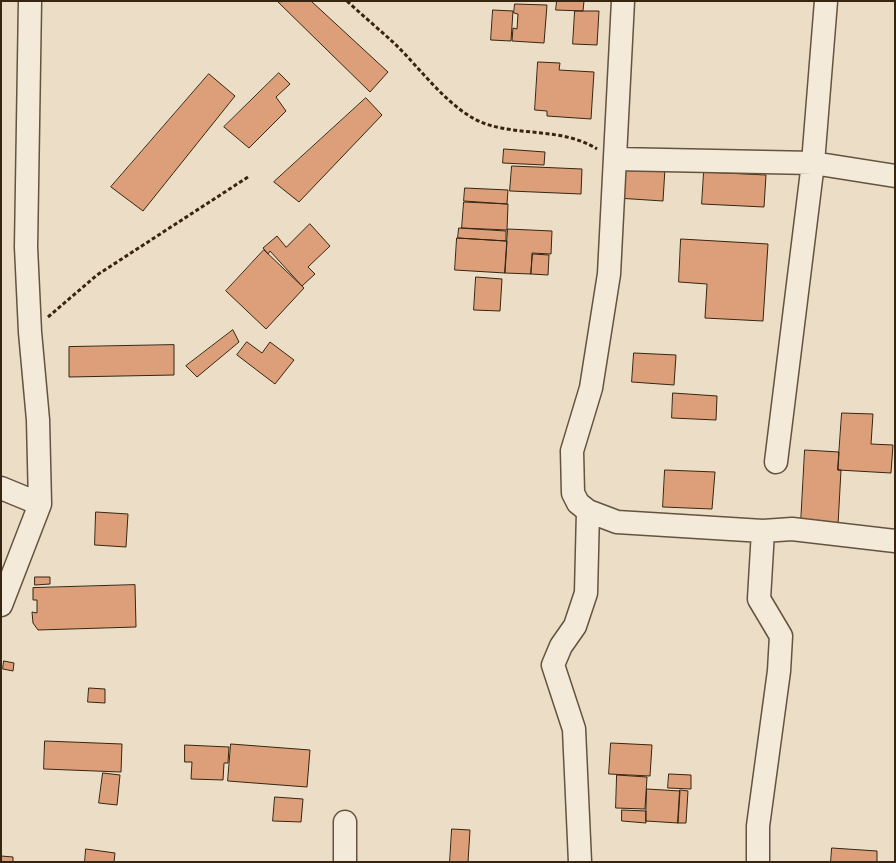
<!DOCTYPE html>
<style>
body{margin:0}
#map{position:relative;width:896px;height:863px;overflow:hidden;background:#ecdec6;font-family:"Libre Bodoni",serif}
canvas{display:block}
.frame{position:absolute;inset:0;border:2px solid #362510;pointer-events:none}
</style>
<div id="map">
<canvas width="896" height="863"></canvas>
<div class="frame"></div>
</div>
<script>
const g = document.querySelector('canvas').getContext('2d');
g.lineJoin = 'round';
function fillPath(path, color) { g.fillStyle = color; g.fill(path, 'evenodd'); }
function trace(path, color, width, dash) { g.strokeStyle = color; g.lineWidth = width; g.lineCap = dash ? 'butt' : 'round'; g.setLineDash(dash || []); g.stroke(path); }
const building = new Path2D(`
 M311,1L388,72L370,92L278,2Z
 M557,1H584L583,11L556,10Z
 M515,4L547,5L544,43L512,41L513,28L517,29L518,14L514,13Z
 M493,10L513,11L511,41L491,40Z
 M575,11H599L597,45L573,44Z
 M538,62L560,63L559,70L594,72L591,119L547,116V111L535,110Z
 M279,73L290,84L276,97L286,111L249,148L224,127Z
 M209,74L235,96L143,211L111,187Z
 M366,98L382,115L299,202L274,182Z
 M504,149L545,152L544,165L503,163Z
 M512,166L582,169L581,194L510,191Z
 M619,166L665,168L663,201L617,198Z
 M704,172L766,175L764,207L702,204Z
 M465,188L508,190L507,204L464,201Z
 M464,202L508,204L507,230L462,228Z
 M310,224L330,246L308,267L315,274L302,286L270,251L268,254L263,248L277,236L286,247Z
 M459,228L506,231V241L458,238Z
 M508,229L552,231L551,254L532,253L531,274L505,273Z
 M457,238L507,241L505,273L455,270Z
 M681,239L768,244L763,321L705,318L707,284L679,282Z
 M264,250L304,288L266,329L226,291Z
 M533,254L549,255L548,275L531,274Z
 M476,277L502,279L500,311L474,310Z
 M233,330L239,342L197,377L186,366Z
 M247,342L262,353L270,342L294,360L275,384L237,355Z
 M174,345V375L69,377V347Z
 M634,353L676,355L674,385L632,382Z
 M673,393L717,396L716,420L672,418Z
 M842,413L873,414L871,444L893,445L891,473L838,470Z
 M805,450L839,452L838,470H841L838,525L801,523Z
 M665,470L715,472L712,509L663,507Z
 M96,512L128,514L126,547L95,545Z
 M35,577H50V584L35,585Z
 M135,585L136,627L38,630L33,623L32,612L37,613V600H33V588Z
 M4,661L14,663L13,671L3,669Z
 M89,688L105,689V703L88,702Z
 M45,741L122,744L121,772L44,769Z
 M611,743L652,745L650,776L609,774Z
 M231,744L310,750L307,787L228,781Z
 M185,745L229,747L228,763H224L223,780L191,779L192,762H185Z
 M103,773L120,775L117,805L99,803Z
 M669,774L691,775V789L668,788Z
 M617,775L647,777L645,809L616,808Z
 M647,789L680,791L678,823L646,821Z
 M680,790L688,791L686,823H678Z
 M275,797L303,799L301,822L273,821Z
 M622,810L646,811V823L622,821Z
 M452,829L470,830L468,862H450Z
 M832,848L877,851V862H831Z
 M86,849L115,853L114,862H85Z
 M1,856L13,857V862H1Z`);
const path = new Path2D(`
 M347,1C363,16 380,30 395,44C422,70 451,112 486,124C522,136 564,128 597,149
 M48,317L97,275L248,177`);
const minor = new Path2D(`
 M623,1L609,274L591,388L572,451L573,493L578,503L588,511L617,522L763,531L759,599L781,636L779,671L758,826V862
 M615,159L813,163L895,176
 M776,462L813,163L826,1
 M1,488L40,504
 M763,531L792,529L895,541
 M1,605L40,504L38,420L30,332L26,247L30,1
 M345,822V862
 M580,862L574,729L553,665L561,646L575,626L586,593L588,511`);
fillPath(building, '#dc9f79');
trace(building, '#362510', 1);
trace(minor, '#64533e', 25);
trace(path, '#362510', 3, [4, 2.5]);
trace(minor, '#f3eada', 22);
</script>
